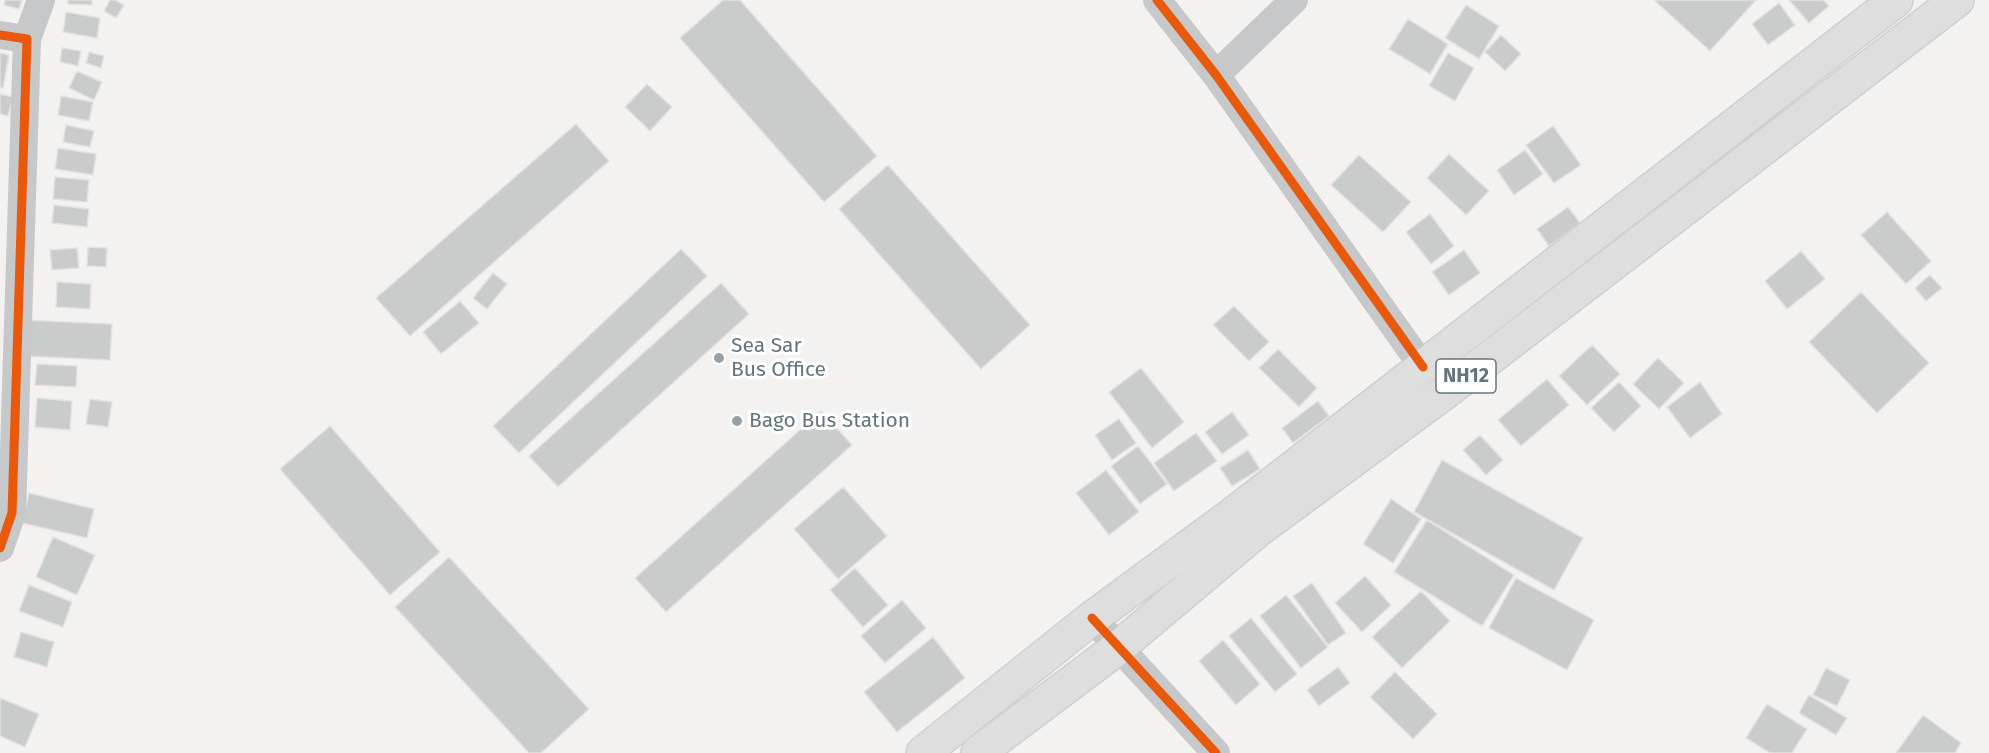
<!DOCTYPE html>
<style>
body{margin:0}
canvas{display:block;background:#f3f2f0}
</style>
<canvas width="1989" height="753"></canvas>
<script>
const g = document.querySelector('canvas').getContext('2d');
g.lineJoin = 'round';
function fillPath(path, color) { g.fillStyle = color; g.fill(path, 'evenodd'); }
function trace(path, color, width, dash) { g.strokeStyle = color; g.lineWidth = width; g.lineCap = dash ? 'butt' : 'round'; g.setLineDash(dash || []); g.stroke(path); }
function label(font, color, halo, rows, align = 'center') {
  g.font = font + ' "Fira Sans",sans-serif'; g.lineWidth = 6; g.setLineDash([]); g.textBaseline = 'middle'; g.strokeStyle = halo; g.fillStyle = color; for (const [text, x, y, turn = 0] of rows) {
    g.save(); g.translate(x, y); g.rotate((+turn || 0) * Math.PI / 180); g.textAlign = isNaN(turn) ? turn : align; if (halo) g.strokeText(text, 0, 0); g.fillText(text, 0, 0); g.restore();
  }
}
const building = new Path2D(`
 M5,0H22L19,9L4,5Z
 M68,0H92V5L68,4Z
 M110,0H115L124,5L116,18L104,11Z
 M723,0H740L877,156L824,202L680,38Z
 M1654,0H1756L1710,51Z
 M1789,0H1823L1829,6L1809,23Z
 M1779,3L1795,25L1768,45L1752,24Z
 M1466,5L1499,26L1479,59L1445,38Z
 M66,12L100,18L97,38L63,32Z
 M1408,19L1448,44L1430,74L1389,49Z
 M1501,35L1521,54L1505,71L1485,52Z
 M62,48L81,51L78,66L60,62Z
 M89,52L104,56L101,68L86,63Z
 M0,53L9,55L3,88H0Z
 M1448,53L1474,68L1455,101L1429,86Z
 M77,71L102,82L94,100L69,88Z
 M647,84L672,107L650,131L625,107Z
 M0,94L13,97L8,116L0,114Z
 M61,96L93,102L89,121L58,115Z
 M576,124L609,161L410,336L376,298Z
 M66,125L94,131L90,147L63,142Z
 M1553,126L1581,165L1554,183L1526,145Z
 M58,148L96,154L93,175L55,169Z
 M1525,150L1543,174L1514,195L1497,170Z
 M1449,154L1489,191L1466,215L1427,178Z
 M1359,155L1411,202L1383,232L1331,185Z
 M888,165L1030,325L981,369L839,209Z
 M55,177L89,180L87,202L53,199Z
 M54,205L89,209L87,227L52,223Z
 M1568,207L1580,223L1549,246L1537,229Z
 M1887,212L1931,261L1906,284L1861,235Z
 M1430,214L1454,246L1431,264L1406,232Z
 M88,247L107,248L106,267L87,266Z
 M77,248L79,268L52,270L50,250Z
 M681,249L707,276L519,453L493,426Z
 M1464,250L1480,273L1449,295L1432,272Z
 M1801,251L1825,279L1787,309L1765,281Z
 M493,273L507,284L487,309L473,298Z
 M1930,275L1942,288L1926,301L1915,288Z
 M57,282L91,284L90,309L56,307Z
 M721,283L749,314L558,487L529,456Z
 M1861,292L1929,363L1877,413L1809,342Z
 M460,301L479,323L441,354L423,332Z
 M1234,306L1269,342L1249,361L1213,325Z
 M24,320L112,324L110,360L23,356Z
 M1592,345L1620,374L1587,405L1559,376Z
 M1278,349L1317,388L1299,407L1259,368Z
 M1658,358L1684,383L1659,409L1633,384Z
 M37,364L77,366L76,387L35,385Z
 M1141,368L1184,422L1152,448L1109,392Z
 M1547,379L1569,405L1521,446L1498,420Z
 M1619,382L1641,406L1614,432L1591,408Z
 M1700,382L1722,414L1690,438L1667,407Z
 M37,398L72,401L70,430L35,427Z
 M90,399L112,402L108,427L86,424Z
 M1318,401L1329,416L1293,443L1282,428Z
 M821,411L852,445L666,612L635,578Z
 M1232,412L1249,435L1222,454L1205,432Z
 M1119,419L1136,443L1112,460L1095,435Z
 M330,426L440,552L390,595L280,469Z
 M1196,433L1217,461L1174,491L1154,463Z
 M1480,435L1503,460L1486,475L1463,450Z
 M1138,446L1167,484L1140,504L1111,466Z
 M1248,450L1260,469L1232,486L1220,468Z
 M1442,460L1583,538L1554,590L1414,512Z
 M1106,470L1139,512L1109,535L1076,493Z
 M843,487L887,536L838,579L794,529Z
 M29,493L94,509L87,538L22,523Z
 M1391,499L1421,519L1393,563L1363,544Z
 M1427,520L1514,575L1482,626L1394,572Z
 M53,537L95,555L77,595L36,577Z
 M449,557L589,709L541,753H529L395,607Z
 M855,568L888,605L863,627L830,590Z
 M1365,576L1391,605L1362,632L1335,603Z
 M1516,578L1594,620L1567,670L1489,628Z
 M1312,583L1346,633L1328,645L1293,596Z
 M29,585L72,602L63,627L19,611Z
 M1421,591L1450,621L1402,668L1372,637Z
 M1286,595L1328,647L1301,668L1260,616Z
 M902,600L926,628L885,663L861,636Z
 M1251,618L1297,674L1275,692L1229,636Z
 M21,632L54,642L47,667L14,657Z
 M933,637L965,678L897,732L864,692Z
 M1223,640L1260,684L1236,705L1199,661Z
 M1338,667L1350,683L1319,706L1307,690Z
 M1826,668L1850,680L1837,706L1813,695Z
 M1395,672L1437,714L1413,739L1370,697Z
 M1809,695L1847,718L1836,735L1799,713Z
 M0,698L39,714L25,747L0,736Z
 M1767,704L1807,729L1792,753H1770L1746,738Z
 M1923,715L1961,743L1955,753H1896Z`);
const minor = new Path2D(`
 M1157,0L1216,75L1423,367
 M0,35L27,39L12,513L0,548
 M27,39L41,0
 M1216,75L1294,0
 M1092,618L1216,753`);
const trunk = new Path2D(`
 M923,753L1092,618L1232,515L1896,0
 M978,753L1119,647L1258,530L1444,393L1957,0`);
const cycleway = new Path2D(`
 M1157,0L1216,75L1423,367
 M0,35L27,39L12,513L0,548
 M1092,618L1216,753`);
const markers = [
 [719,358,6,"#96a1a7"],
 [737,421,6,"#96a1a7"]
];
const shields = [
 [1466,376,60]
];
const shieldNames = [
 ["NH12",1466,376]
];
const poiNames = [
 ["Sea Sar",731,346],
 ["Bus Office",731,370],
 ["Bago Bus Station",749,421]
];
fillPath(building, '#cacbcb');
trace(building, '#e2e2e0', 1.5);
trace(trunk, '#cfd0d0', 36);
trace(minor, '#c7c8c9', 28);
trace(trunk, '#dddedd', 33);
trace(cycleway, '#e8590c', 9);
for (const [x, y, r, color] of markers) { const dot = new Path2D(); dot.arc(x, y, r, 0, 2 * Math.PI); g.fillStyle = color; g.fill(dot); trace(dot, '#fff', 2); }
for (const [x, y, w] of shields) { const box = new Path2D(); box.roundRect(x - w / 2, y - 17, w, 34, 4.5); g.fillStyle = '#fff'; g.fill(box); trace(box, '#647580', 1.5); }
label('bold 20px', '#647580', null, shieldNames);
label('21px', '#647580', '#fff', poiNames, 'left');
</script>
